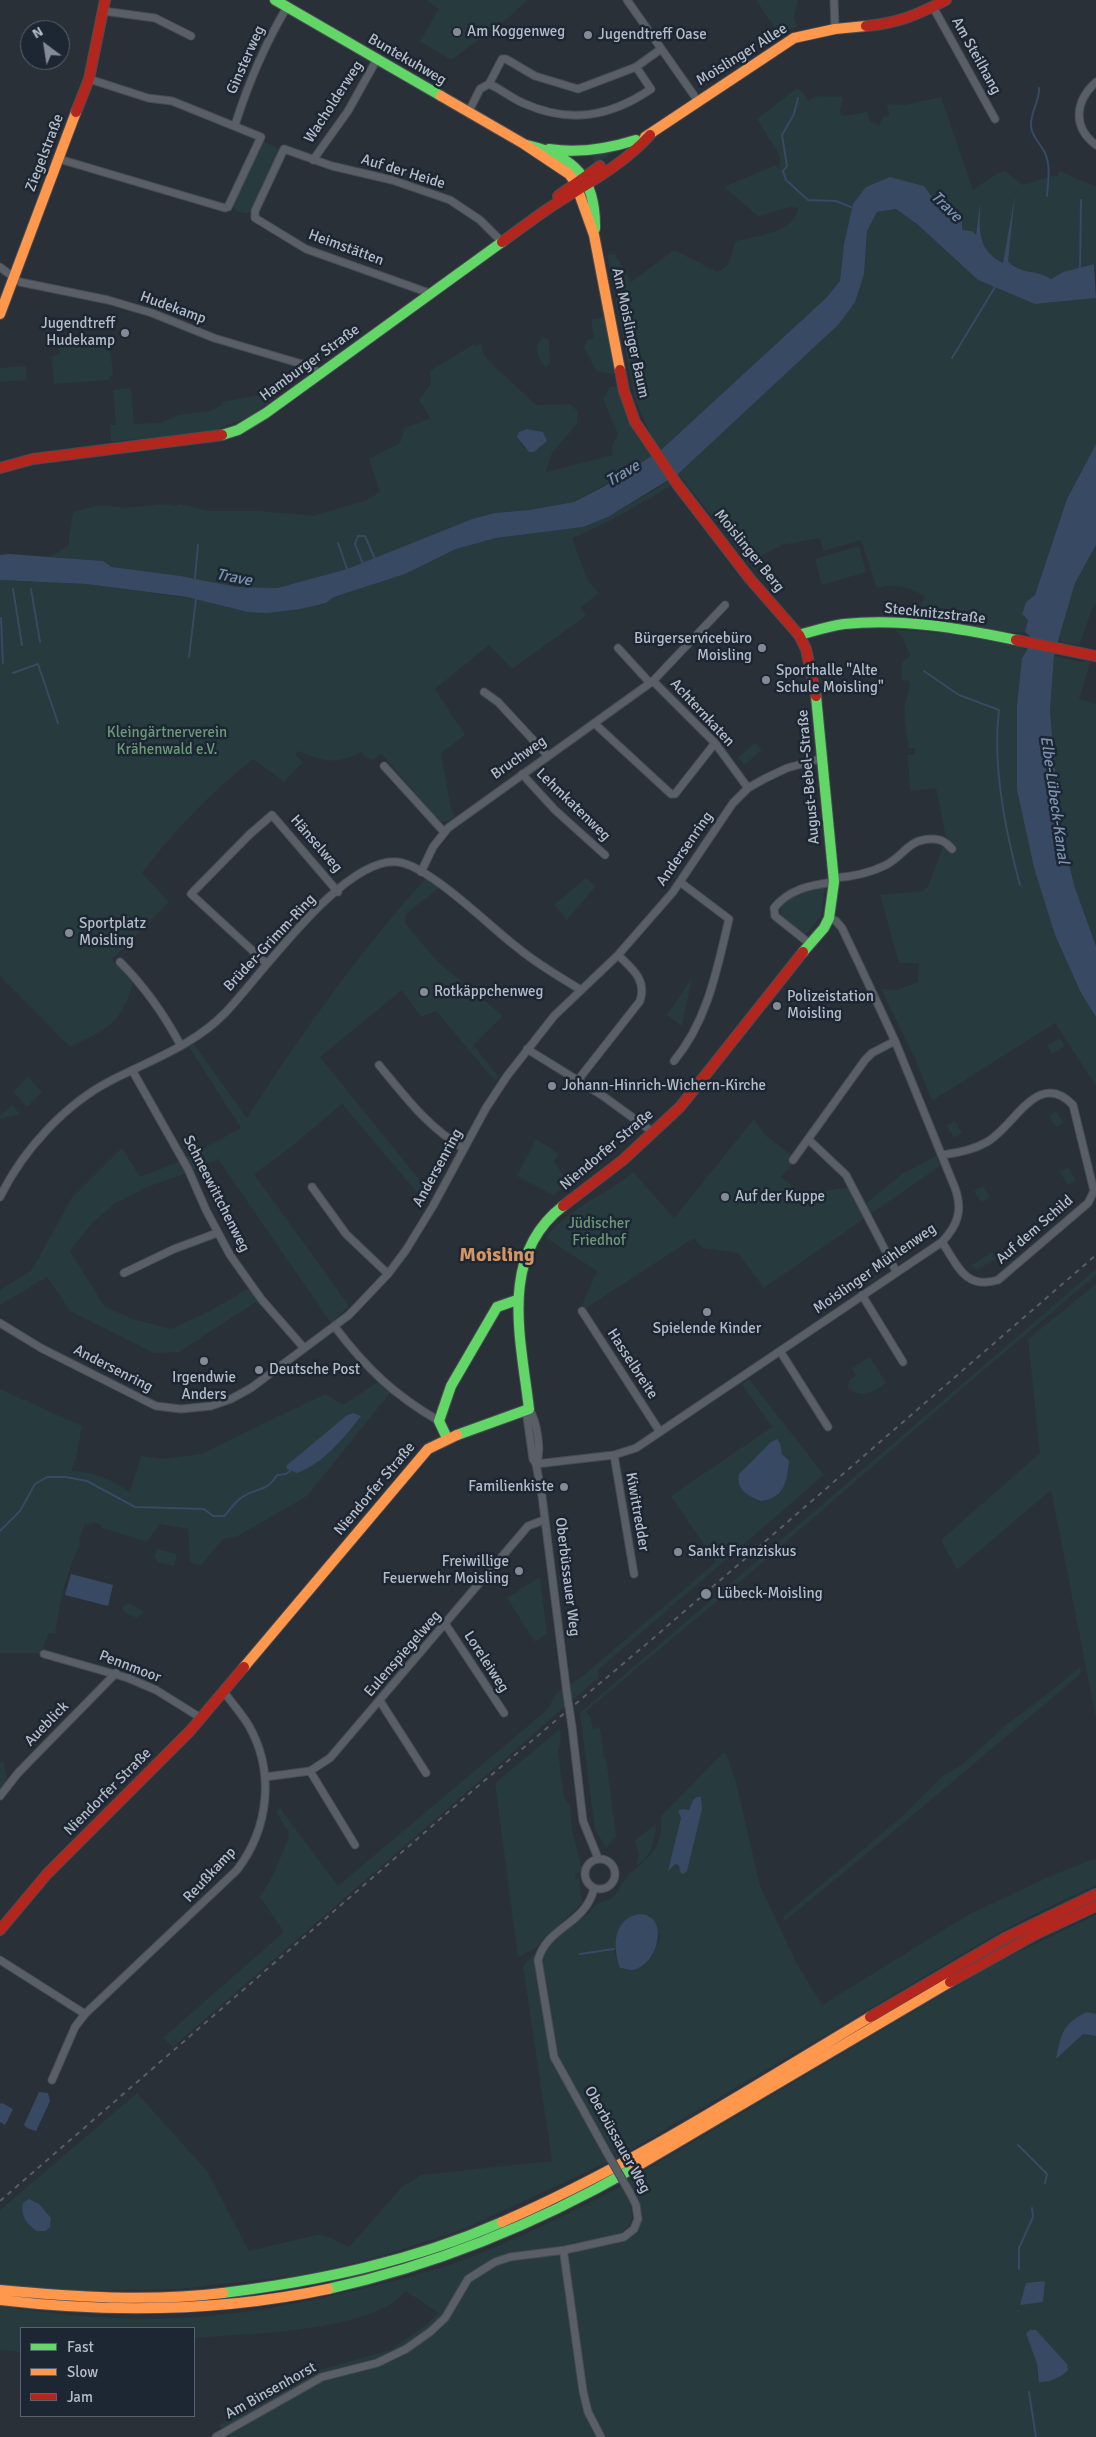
<!DOCTYPE html>
<meta charset="utf-8">
<style>
body{margin:0}
#map{position:relative;width:1096px;height:2437px;overflow:hidden;background:#2a3038;font-family:Signika,sans-serif}
canvas{display:block}
.legend{position:absolute;left:20px;top:2327px;width:175px;height:90px;box-sizing:border-box;background:#1d2633;border:1px solid #59626f;margin:0;padding:6px 9px;list-style:none;font-size:15px;color:#b4bcc9}
.legend li{display:flex;align-items:center;gap:10px;height:25px}
.legend b{width:25px;border:1px solid #59626f}
.north{position:absolute;left:20px;top:20px;width:50px;height:50px;box-sizing:border-box;background:#1d2633;border:1px solid #59626f;border-radius:50%;rotate:329deg;font-size:14px;font-weight:700;line-height:20px;text-align:center;color:#b4bcc9}
.north::after{content:'';display:block;margin:auto;width:18px;height:22px;background:#848b96;clip-path:polygon(50% 0,100% 100%,50% 72%,0 100%)}
</style>
<div id="map">
<canvas width="1096" height="2437"></canvas>
<ul class="legend">
<li><b style="height:6px;background:#63d668"></b>Fast</li>
<li><b style="height:6px;background:#ff974d"></b>Slow</li>
<li><b style="height:6px;background:#b3261e"></b>Jam</li>
</ul>
<div class="north">N</div>
</div>
<script>
const g = document.querySelector('canvas').getContext('2d');
g.lineJoin = 'round';
function fillPath(path, color) { g.fillStyle = color; g.fill(path, 'evenodd'); }
function trace(path, color, width, dash) { g.strokeStyle = color; g.lineWidth = width; g.lineCap = dash ? 'butt' : 'round'; g.setLineDash(dash || []); g.stroke(path); }
function label(font, color, halo, rows, align = 'center') {
  g.font = font + ' Signika,sans-serif'; g.lineWidth = 5; g.setLineDash([]); g.textBaseline = 'middle'; g.strokeStyle = halo; g.fillStyle = color; for (const [text, x, y, turn = 0] of rows) {
    g.save(); g.translate(x, y); g.rotate((+turn || 0) * Math.PI / 180); g.textAlign = isNaN(turn) ? turn : align; if (halo) g.strokeText(text, 0, 0); g.fillText(text, 0, 0); g.restore();
  }
}
const green = new Path2D(`
 M426,0H528L501,24L451,60L420,41L439,9Z
 M756,0H798L794,17L797,27L779,35Z
 M796,89L802,91L809,102L811,99L818,96L843,97L840,112L842,116L868,112L870,121L879,126L883,117L889,116L887,104L904,105L941,97L973,190L996,174L1005,171L1023,185C1035,182 1046,175 1058,176L1059,171L1096,187V270L1094,264L1063,272L1051,279C1042,272 1036,274 1026,271C1007,266 987,259 980,238C977,231 980,219 980,211L976,235L972,231L962,230L923,186L890,177L844,244L840,281L826,298L661,450L653,440L635,399L607,255L615,254L631,282L674,250L717,272C733,266 730,254 736,241C756,236 795,233 798,208L791,207L758,216L724,187L776,165L779,169L780,156L757,119Z
 M263,141L281,150L251,211L246,214L235,210L233,204Z
 M616,150L595,165L592,154Z
 M896,209L917,224L978,280L1035,304L1096,298V444L1067,499L1035,595L1026,602L1022,614L1028,620L1025,632H1009L913,620L925,596C906,587 898,583 877,588L861,540L823,551L820,538L782,545L749,562L678,474L838,325L864,274L867,231L877,212Z
 M606,317L617,373L611,374L596,371L584,347L587,340L594,338L591,319Z
 M108,334L113,374L108,380L54,384L52,357L60,354L58,339Z
 M543,337L549,340L550,363L546,368C538,358 532,347 543,337Z
 M481,343L484,355L491,363L536,405L570,404L578,412L577,424L552,453L546,472L613,455L612,446L618,434L603,399L610,387L619,386L630,425L652,458L574,502L529,510L495,513L472,519L347,569L277,588L237,587L181,576L112,567L103,561L49,557L68,546L73,512L100,505L126,508L162,504L175,506L180,504L209,511H260L313,516L364,501L380,492L369,459L400,443L404,429L430,418L419,400L431,384L430,371L474,344L476,346ZM527,429L537,430L541,447L534,452L524,448L520,442Z
 M26,366V380L0,382V368Z
 M131,388L134,424L161,423L178,415L210,411L222,405V402L275,392L276,397L248,417L213,431L111,442L110,425H116L113,390Z
 M669,481L672,485L612,520L572,538L588,581L599,593L580,608L586,616L512,669L489,645L435,689L465,735L441,753L451,809L455,816L449,821H441L432,813L382,754L373,760L364,756L362,752C336,764 326,763 299,751L295,755L303,762L284,782L253,759C211,793 174,830 142,873L169,902L112,960L133,983C121,1025 108,1028 70,1047L0,976V580L86,584L196,599L221,604L229,608L326,603L334,597L405,574L456,549L496,538L583,527L608,517Z
 M1096,545V605L1094,604L1079,646L1058,641L1075,582Z
 M859,546L866,572L822,585L815,559Z
 M895,630L944,633L1018,646L1027,650L1022,658L1017,705V790L1034,868L1055,935L1081,993L1096,1017V1086L1055,1023L932,1101L915,1058L881,989L897,990L918,982L919,963H899L880,895L923,891L928,887L946,838L936,788L910,791L908,755H915V748H909C907,736 902,711 906,700C909,690 910,694 909,681L902,680V662L910,656L903,638Z
 M1054,656L1081,662L1091,660L1079,699L1096,704V946L1075,888L1060,829L1050,711Z
 M755,743L762,750L744,765L738,757Z
 M426,878L439,888L406,914L405,923L437,961L503,1016L473,1045L498,1076L495,1081L436,1011L421,1017L402,990L320,1057L431,1194L426,1203L342,1104L291,1147L254,1174L349,1306L331,1323L218,1159L184,1174L147,1187L116,1203L93,1222L70,1251L105,1307L133,1319L171,1329L210,1311L249,1288L259,1300L179,1352L154,1353L70,1311L47,1277L0,1305V1290L32,1270L71,1199L122,1148L140,1177L178,1162L241,1128L189,1047L194,1044L247,1118C301,1034 359,952 426,878Z
 M586,878L596,886L567,920L554,905Z
 M825,886L821,916L804,937L781,917C775,894 810,889 825,886Z
 M692,978L682,1026L667,1015Z
 M1060,1038L1065,1046L1052,1054L1047,1046Z
 M28,1077L42,1092L27,1107L13,1092Z
 M12,1105L20,1114L0,1119V1116Z
 M1056,1111L1064,1123L1056,1127L1049,1115Z
 M754,1119L765,1135L797,1159L781,1177L804,1195L849,1187L865,1204L902,1174L936,1156L940,1166L764,1288L738,1253L702,1248L694,1238L586,1308L582,1305L597,1271L546,1238C566,1209 606,1195 633,1172L674,1218Z
 M955,1121L962,1133L954,1138L947,1126Z
 M536,1139L559,1154L554,1162L569,1183L553,1195L517,1176Z
 M1068,1168L1076,1180L1068,1185L1060,1172Z
 M983,1186L990,1197L981,1202L974,1191Z
 M992,1252L996,1259L976,1270L972,1265Z
 M1096,1269V1275L966,1385L741,1581L586,1711L590,1716L593,1729L600,1727L604,1758H606L616,1836L606,1848L595,1830L580,1713Z
 M1096,1284V1718L1051,1490L957,1570L941,1540L1040,1453L1028,1339Z
 M870,1357L886,1383C873,1392 863,1399 848,1388L849,1380L856,1376L852,1368Z
 M749,1379L824,1475L598,1670V1678L173,2047L163,2038L284,1932L260,1897L272,1877L288,1840L289,1833L276,1812L280,1808L338,1886L548,1709L556,1693L584,1675L716,1562L671,1496L772,1427L742,1384ZM780,1443L782,1454L788,1470C782,1490 784,1498 761,1501L745,1467L767,1447Z
 M378,1382L390,1392L387,1397L307,1496L238,1536L223,1539L200,1566L190,1562L188,1529L160,1524L147,1542L102,1528L101,1525L93,1522L90,1525L85,1524L79,1539L80,1545C65,1574 60,1602 55,1634L49,1633L41,1653H0V1389L82,1426L76,1459L71,1471C93,1471 112,1480 130,1492L141,1456L164,1459L201,1454L325,1394L343,1405Z
 M157,1549L177,1554L174,1566L158,1562L154,1556Z
 M540,1577L547,1634L535,1642L507,1598Z
 M126,1604H131L143,1611V1613L137,1618L125,1613L122,1609Z
 M1080,1667L1081,1672L1076,1678C979,1759 883,1841 785,1921L783,1920L784,1916L904,1815L944,1775L963,1764L1008,1723L1045,1696Z
 M560,1729L561,1739L558,1752L564,1798L570,1805L572,1830L581,1866V1872L575,1874L576,1879H579L582,1903L534,1949L518,1957L495,1783Z
 M723,1753H726L736,1782L760,1886L797,1964L822,2005L968,1915L1053,1875L1096,1858V1885L1028,1917L986,1940L617,2158L592,2120L555,2052L541,1965C545,1940 567,1930 585,1916C590,1913 592,1908 596,1905C601,1901 608,1901 613,1897C619,1892 620,1884 626,1878C648,1855 663,1853 661,1816ZM691,1807L680,1868L679,1864H674L672,1866L681,1818ZM641,1914L652,1918L660,1938L652,1954L642,1966L620,1968L614,1949Z
 M0,1762L4,1763L7,1779L0,1789Z
 M656,1824C655,1838 651,1860 636,1865C640,1857 639,1849 634,1841Z
 M1096,1915V2437H220L226,2433L219,2425L301,2377L323,2369L390,2350L426,2325L438,2313L406,2291C400,2296 394,2303 388,2306C334,2333 253,2333 194,2338V2328H21V2352L0,2350V2306C71,2317 147,2323 218,2315C264,2311 308,2301 352,2291C394,2281 436,2271 476,2255C526,2235 574,2211 622,2186C651,2239 611,2236 571,2243V2252C593,2245 644,2249 641,2213C641,2202 632,2191 627,2181L997,1962ZM1030,2330H1036L1067,2364L1038,2378L1037,2364Z
 M533,1955H535L549,2048L610,2161L464,2229L381,2256L310,2274L179,2289L64,2291L0,2285V2210L137,2093L207,2171L249,2251L321,2234L349,2247L402,2187L421,2175L552,2161L523,1966Z`);
const water = new Path2D(`
 M890,177L924,186L935,201L944,202L962,220V230L972,231L976,235L980,203C980,229 976,250 1003,263L1015,195L1008,261C1020,275 1037,269 1051,279L1063,272L1094,264L1096,298L1035,304L978,280L917,224L896,209L877,212L867,231L864,274L855,302L838,325L678,474L608,517L583,527L496,538L456,549L405,574L334,597L326,603L300,609L267,613L248,612L187,597L86,584L0,580V555L9,554L103,561L112,567L181,576L237,587L277,588L347,569L472,519L495,513L529,510L574,502L603,487L661,450L826,298L840,281L844,244L853,204L866,187Z
 M527,429L543,432L547,441L534,452H529L517,437L519,432Z
 M1096,444V545L1075,583L1058,641L1054,656L1050,711L1060,829L1075,888L1096,946V1017L1081,993L1055,935L1034,868L1017,790V705L1022,658L1027,650L1030,636L1025,632L1028,620L1022,614L1026,602L1035,595L1067,499Z
 M353,1413L361,1416C343,1439 324,1463 297,1473L287,1469L286,1466L346,1416Z
 M777,1439L780,1443L782,1454L789,1461C787,1482 784,1499 761,1501C748,1496 736,1490 739,1474L771,1442Z
 M71,1574L113,1585L108,1606L65,1595Z
 M697,1797H701L702,1809L687,1871L683,1874L680,1872L679,1865L675,1864L668,1871L681,1818L678,1811L682,1809L689,1810L693,1800Z
 M641,1914C671,1917 657,1967 632,1970C629,1970 624,1968 620,1968C612,1947 613,1917 641,1914Z
 M1087,2012L1096,2014V2036L1083,2034L1056,2059C1061,2034 1063,2023 1087,2012Z
 M39,2092L48,2093L50,2101L36,2131L27,2128L24,2125Z
 M2,2103L13,2109L5,2125L0,2122V2104Z
 M29,2199L39,2204L51,2218L50,2227L45,2231H37C27,2225 20,2215 23,2203Z
 M1045,2281L1043,2302L1020,2305L1026,2283Z
 M1030,2330H1036L1067,2364L1068,2370C1062,2377 1048,2383 1039,2382L1037,2364L1026,2333Z`);
const stream = new Path2D(`
 M1039,88C1040,101 1030,112 1031,126C1031,136 1041,144 1045,153C1051,166 1048,182 1047,196
 M798,98L794,114L782,135L787,166L783,171L786,180L808,200L836,201L851,207
 M1080,269L1081,200
 M952,358L995,287
 M338,543L347,569
 M363,564L355,544L358,536H365L375,559
 M195,578L198,545
 M13,589L22,645
 M31,589L40,642
 M1,618L3,663
 M189,657L196,599
 M924,671L959,695L999,710C992,766 1005,830 1020,885
 M13,673L38,664L58,723
 M0,1531L20,1511L35,1484L47,1477H66L87,1481L135,1507L204,1509L213,1516H224C230,1510 236,1500 244,1496C258,1487 266,1493 277,1475L286,1474L290,1471
 M580,1954L614,1949
 M1018,2145L1047,2174L1045,2183
 M1019,2269V2248L1033,2217L1032,2208
 M1029,2392L1036,2437`);
const street = new Path2D(`
 M627,0L698,101
 M834,0L835,29
 M933,7L995,119
 M103,11L155,18L191,36
 M1096,82C1075,101 1072,127 1096,145
 M489,84L502,59H506L535,76L578,89L636,67L661,49
 M468,113L480,89L489,84C501,89 511,98 523,103C569,124 610,117 651,89L636,67
 M235,125C248,84 265,44 287,7
 M59,159L225,208L228,207L261,137L172,101L148,98L89,79
 M313,160L348,111L377,59
 M0,267L20,282L108,300L152,313L214,338L305,365L322,374
 M432,294L306,249L255,218V211L284,149L332,166L392,180L450,200L480,220L503,243
 M618,648L650,683
 M653,681L715,743L748,788
 M484,692L498,702L547,755
 M594,723L671,794H675L715,743
 M384,766L444,832
 M522,774L555,810L605,855
 M421,872L433,847L448,828L653,681L725,605
 M833,878C851,877 870,873 886,865C905,855 908,839 932,839C941,839 946,842 952,849
 M810,944L775,916L774,908C789,889 811,885 834,882
 M120,962C146,988 164,1014 181,1046
 M266,963L191,894L250,834L272,815L338,892
 M527,1049L603,1096L654,1133
 M674,1061C708,1020 717,969 729,919L680,882
 M379,1065C407,1099 426,1125 464,1149
 M132,1070L188,1169L206,1210L230,1255L262,1300L304,1348
 M578,1080L640,1001C647,979 632,969 618,955
 M808,1139L846,1175L896,1271
 M942,1155C958,1153 973,1150 987,1142C1015,1126 1038,1068 1073,1105L1094,1191L1088,1203L998,1280C965,1290 958,1266 942,1242
 M793,1160L865,1060L872,1053L895,1041
 M312,1187L346,1234L388,1274
 M0,1197C23,1150 65,1104 112,1080C151,1060 194,1045 225,1013C261,976 343,856 398,862C430,866 491,928 518,948C537,964 560,977 581,990
 M124,1273L174,1249L217,1233
 M862,1295L903,1362
 M582,1311L660,1432
 M0,1323L41,1348L156,1406L181,1409L211,1406L231,1399L251,1388L349,1315L388,1274L406,1250L433,1206L486,1108L507,1076L554,1016L618,955L673,892L733,803L748,788L764,779L787,768L823,758
 M335,1327C366,1368 394,1395 439,1421
 M780,1351L828,1427
 M529,1409L527,1417L533,1459L536,1464L542,1496L567,1694
 M529,1409C537,1421 542,1451 536,1464
 M614,1455L634,1574
 M536,1464L614,1455L636,1448L942,1242C958,1225 963,1210 955,1188L895,1041L861,968L842,928L836,921L829,918
 M446,1625L504,1713
 M44,1654L128,1678L156,1690L201,1718
 M380,1701L426,1773
 M572,1727L583,1821L598,1858
 M310,1771L355,1845
 M265,1777L310,1771L330,1758L528,1526L544,1520
 M0,1796L18,1773L116,1673
 M585 1874a15 15 0 1 1 30 0a15 15 0 1 1-30 0Z
 M594,1888C586,1925 547,1926 538,1960L554,2057L606,2151
 M0,1960L85,2014L237,1870C269,1828 275,1772 249,1726C242,1714 232,1703 224,1692
 M52,2080L75,2027L85,2014
 M565,2250L564,2255L583,2391L588,2412L601,2437
 M216,2437L322,2377L377,2363L406,2349L430,2332L445,2318L468,2279L495,2262L510,2257L565,2250L624,2237L634,2229L638,2219L636,2205L630,2193`);
const fast = new Path2D(`
 M275,0L441,96
 M527,145C575,156 596,179 595,229
 M549,149C579,154 607,149 636,140
 M222,435L238,430L266,413L502,242
 M799,635C814,631 829,626 844,624C901,618 959,628 1016,640
 M803,952L824,928L829,918L834,882L816,696
 M457,1435L529,1409C521,1339 498,1256 563,1206
 M447,1438L439,1421L451,1386L497,1307L517,1300
 M328,2289C437,2265 538,2223 634,2168
 M223,2293C319,2281 413,2261 502,2222`);
const slow = new Path2D(`
 M441,96L524,144L569,174L575,182L594,235L620,370
 M645,137L794,38L835,29L866,26
 M0,314L76,112
 M244,1667L428,1449L457,1435
 M634,2168L950,1982
 M502,2222C631,2166 749,2089 870,2017
 M0,2290C74,2297 149,2302 223,2293
 M0,2300C110,2313 219,2312 328,2289`);
const jam = new Path2D(`
 M866,26C898,23 917,15 946,0
 M76,112L89,79L105,0
 M558,196L600,166
 M502,242C517,231 533,219 549,208C583,186 622,166 650,135
 M620,370L624,391L635,422L677,484L750,579L799,635L806,649L816,696
 M0,468L33,459L222,435
 M1016,640L1096,656
 M563,1206L623,1160L680,1107L803,952
 M0,1930L47,1874L190,1731L244,1667
 M950,1982L1036,1934L1096,1906
 M870,2017L1005,1938L1096,1894`);
const rail = new Path2D(`
 M0,2201L477,1787L650,1641L1096,1255`);
const streetBridge = new Path2D(`
 M567,1694L572,1727
 M606,2151L630,2193`);
const markers = [
 [457,32,5,"#848b96"],
 [588,35,5,"#848b96"],
 [125,333,5,"#848b96"],
 [762,648,5,"#848b96"],
 [766,680,5,"#848b96"],
 [69,933,5,"#848b96"],
 [424,992,5,"#848b96"],
 [777,1006,5,"#848b96"],
 [552,1086,5,"#848b96"],
 [725,1197,5,"#848b96"],
 [707,1312,5,"#848b96"],
 [204,1361,5,"#848b96"],
 [259,1370,5,"#848b96"],
 [564,1487,5,"#848b96"],
 [678,1552,5,"#848b96"],
 [519,1571,5,"#848b96"],
 [706,1594,6,"#848b96"]
];
const poiNames = [
 ["Am Koggenweg",467,32],
 ["Jugendtreff Oase",598,35],
 ["Jugendtreff",115,324,"right"],
 ["Hudekamp",115,341,"right"],
 ["Bürgerservicebüro",752,639,"right"],
 ["Moisling",752,656,"right"],
 ["Sporthalle \"Alte",776,671],
 ["Schule Moisling\"",776,688],
 ["Sportplatz",79,924],
 ["Moisling",79,941],
 ["Rotkäppchenweg",434,992],
 ["Polizeistation",787,997],
 ["Moisling",787,1014],
 ["Johann-Hinrich-Wichern-Kirche",562,1086],
 ["Auf der Kuppe",735,1197],
 ["Spielende Kinder",707,1329,"center"],
 ["Deutsche Post",269,1370],
 ["Irgendwie",204,1378,"center"],
 ["Anders",204,1395,"center"],
 ["Familienkiste",554,1487,"right"],
 ["Sankt Franziskus",688,1552],
 ["Freiwillige",509,1562,"right"],
 ["Feuerwehr Moisling",509,1579,"right"],
 ["Lübeck-Moisling",717,1594]
];
const streetNames = [
 ["Moislinger Allee",742,55,-32],
 ["Am Steilhang",976,56,61],
 ["Ginsterweg",246,60,-66],
 ["Buntekuhweg",407,60,30],
 ["Wacholderweg",334,102,-57],
 ["Ziegelstraße",45,153,-69],
 ["Auf der Heide",403,172,17],
 ["Heimstätten",346,248,20],
 ["Hudekamp",173,308,20],
 ["Am Moislinger Baum",630,333,78],
 ["Hamburger Straße",310,363,-36],
 ["Moislinger Berg",749,551,51],
 ["Stecknitzstraße",935,614,6],
 ["Achternkaten",702,713,47],
 ["Bruchweg",519,758,-35],
 ["August-Bebel-Straße",809,777,-95],
 ["Lehmkatenweg",573,805,44],
 ["Hänselweg",316,844,49],
 ["Andersenring",685,849,-55],
 ["Brüder-Grimm-Ring",270,943,-47],
 ["Niendorfer Straße",607,1150,-40],
 ["Andersenring",438,1168,-61],
 ["Schneewittchenweg",216,1194,63],
 ["Auf dem Schild",1035,1230,-41],
 ["Moislinger Mühlenweg",875,1269,-35],
 ["Hasselbreite",632,1364,57],
 ["Andersenring",113,1369,27],
 ["Niendorfer Straße",375,1489,-50],
 ["Kiwittredder",637,1512,80],
 ["Oberbüssauer Weg",567,1577,83],
 ["Eulenspiegelweg",403,1654,-49],
 ["Loreleiweg",486,1662,57],
 ["Pennmoor",130,1667,21],
 ["Aueblick",47,1724,-46],
 ["Niendorfer Straße",108,1792,-45],
 ["Reußkamp",210,1875,-47],
 ["Oberbüssauer Weg",617,2140,61],
 ["Am Binsenhorst",271,2391,-29]
];
const parkNames = [
 ["Kleingärtnerverein",167,733],
 ["Krähenwald e.V.",167,750],
 ["Jüdischer",599,1224],
 ["Friedhof",599,1241]
];
const waterNames = [
 ["Trave",946,207,44],
 ["Trave",623,474,-31],
 ["Trave",234,578,11],
 ["Elbe-Lübeck-Kanal",1054,800,82]
];
const districtNames = [
 ["Moisling",497,1256]
];
fillPath(green, '#273a3e');
fillPath(water, '#384963');
trace(stream, '#384963', 2);
trace(street, '#484c53', 9);
trace(fast, '#484c53', 12);
trace(slow, '#484c53', 12);
trace(jam, '#484c53', 12);
trace(street, '#5a5e66', 7);
trace(fast, '#63d668', 10);
trace(slow, '#ff974d', 10);
trace(jam, '#b3261e', 10);
trace(rail, '#595d64', 2, [5, 5]);
trace(streetBridge, '#484c53', 9, []);
trace(streetBridge, '#5a5e66', 7);
for (const [x, y, r, color] of markers) { const dot = new Path2D(); dot.arc(x, y, r, 0, 2 * Math.PI); g.fillStyle = color; g.fill(dot); trace(dot, '#1d2633', 2); }
label('15px', '#b4bcc9', '#1d2633', poiNames, 'left');
label('15px', '#b4bcc9', '#1d2633', streetNames);
label('15px', '#6b9a76', '#1d2633', parkNames);
label('italic 16px', '#7c92b1', '#1d2633', waterNames);
label('bold 20px', '#d59563', '#1d2633', districtNames);
</script>
